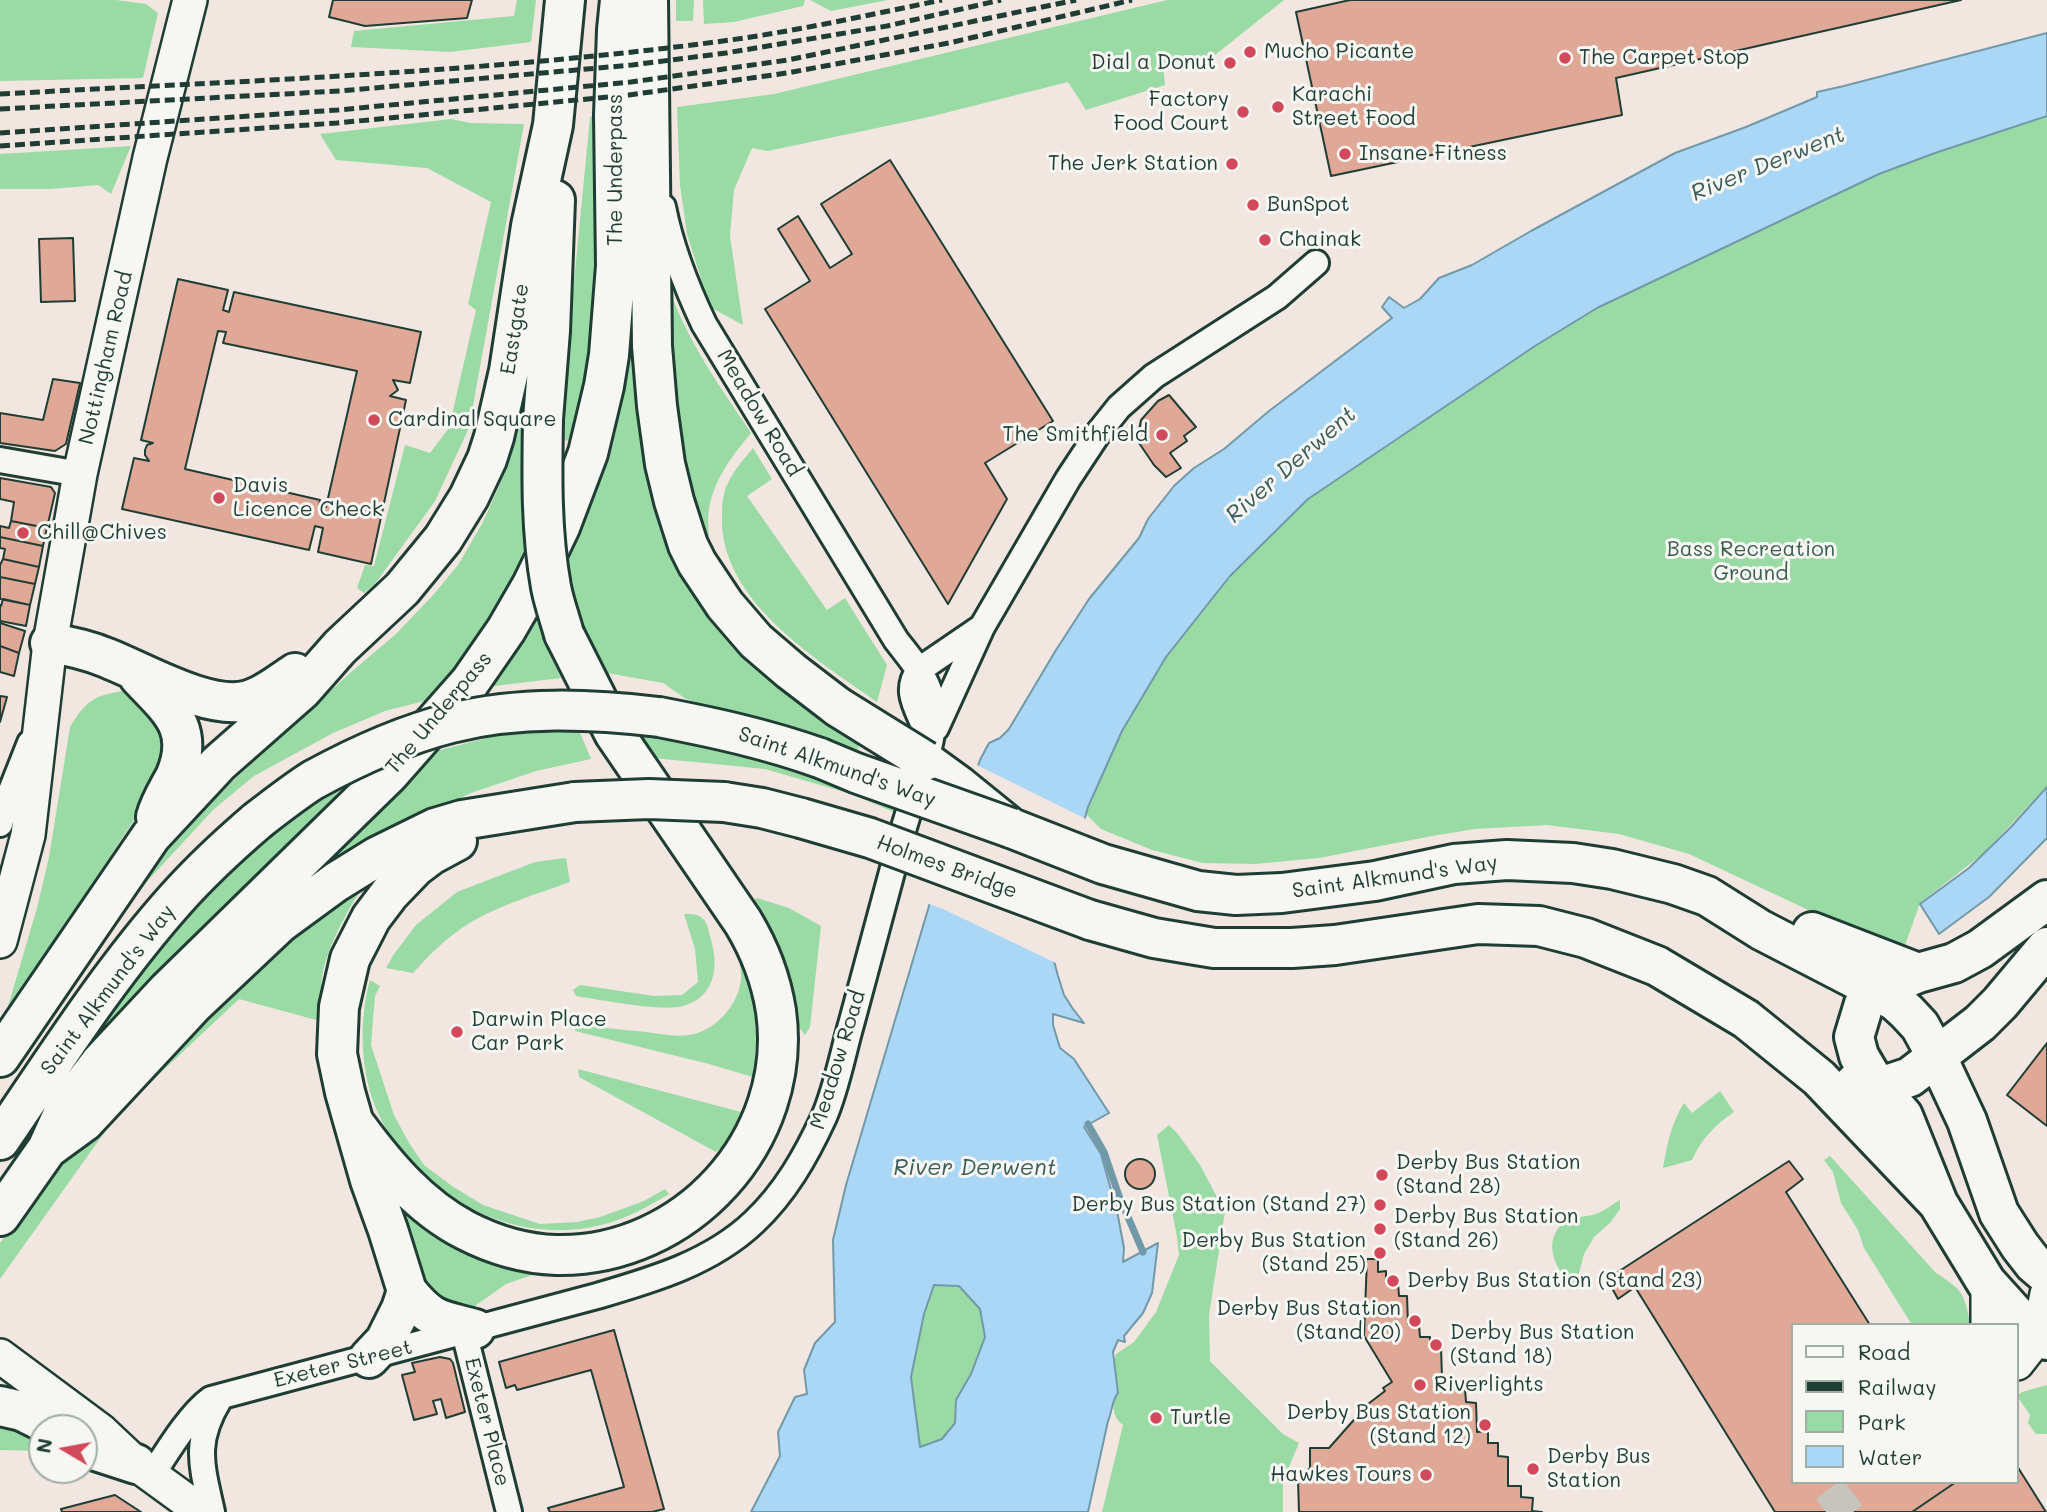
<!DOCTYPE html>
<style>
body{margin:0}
#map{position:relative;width:2047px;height:1512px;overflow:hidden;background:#f1e6e0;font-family:Mali,sans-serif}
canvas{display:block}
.legend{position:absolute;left:1791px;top:1323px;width:228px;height:161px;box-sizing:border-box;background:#f6f6f2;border:2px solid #a0aca6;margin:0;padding:9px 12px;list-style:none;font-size:21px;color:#1f3d34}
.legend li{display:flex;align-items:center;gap:14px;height:35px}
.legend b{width:35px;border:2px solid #a0aca6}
.north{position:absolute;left:28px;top:1414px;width:70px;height:70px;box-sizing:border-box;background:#f6f6f2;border:2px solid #a0aca6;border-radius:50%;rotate:280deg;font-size:19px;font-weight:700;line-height:28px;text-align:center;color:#1f3d34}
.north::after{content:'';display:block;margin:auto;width:24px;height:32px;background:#d1495b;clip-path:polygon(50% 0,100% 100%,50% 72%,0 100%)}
</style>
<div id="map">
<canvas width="2047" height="1512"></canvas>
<ul class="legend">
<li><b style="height:9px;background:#f6f6f2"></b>Road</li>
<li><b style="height:9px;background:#1f3d34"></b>Railway</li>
<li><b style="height:19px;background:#9adba5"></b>Park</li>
<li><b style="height:19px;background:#aad7f6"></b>Water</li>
</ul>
<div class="north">N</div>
</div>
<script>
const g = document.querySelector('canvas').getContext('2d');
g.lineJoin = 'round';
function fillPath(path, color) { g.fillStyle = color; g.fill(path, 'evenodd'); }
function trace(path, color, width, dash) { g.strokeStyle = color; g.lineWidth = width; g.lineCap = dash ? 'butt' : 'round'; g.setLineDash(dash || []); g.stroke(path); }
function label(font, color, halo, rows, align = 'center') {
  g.font = font + ' Mali,sans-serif'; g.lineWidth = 6; g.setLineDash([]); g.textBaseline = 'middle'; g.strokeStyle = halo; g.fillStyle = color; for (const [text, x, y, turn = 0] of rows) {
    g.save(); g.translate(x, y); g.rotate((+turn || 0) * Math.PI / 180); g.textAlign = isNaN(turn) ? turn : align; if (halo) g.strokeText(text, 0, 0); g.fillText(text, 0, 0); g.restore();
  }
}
const green = new Path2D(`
 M0,0H116L146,4L158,13L143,78L0,81Z
 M517,0H536L531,42L450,52L351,47L354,31L514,16Z
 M676,0H694L693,21H676Z
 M703,0H805L803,6L734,22L704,24Z
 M810,0H888L831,11Z
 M1167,0H1284L1205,63H1163L1165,85L1086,110L1068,82L929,117L768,151L752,148L734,190L730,236L743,325L710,307L687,234L680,185L677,107L774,94Z
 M594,115L598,252L591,355L580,408L571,441L563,440L566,365L590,117Z
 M2047,116V786L1984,853L1920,903L1902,954L1689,854L1619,834L1547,825L1475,829L1432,836L1319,858L1255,864L1203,863L1152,850L1101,829L1086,814L1122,731L1166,657L1230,576L1308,499L1535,346L1597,308L1879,174L1935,153Z
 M451,119L470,123L524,124L469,428L435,501L375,584L364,593L357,588L365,565L374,566L405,445L430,453L449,428L476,310L468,304L491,202L427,168L336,160L320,134Z
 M131,146L111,194L98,185L51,189H0V154Z
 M671,294C690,345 721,388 751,433C732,456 714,479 709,509C707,521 709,535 710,548L689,491L684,460L676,403L668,314Z
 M635,303L646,456L651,491L663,529L705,611L757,665L859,745L856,759L799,737L686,699L663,683L607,673L584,629L572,597L563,535L622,386Z
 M525,409L522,457L523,515L528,558L494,616L462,661L432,699L385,711L333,733L254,776L213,810L141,888L135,887L174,839L211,801L350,673L396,634L434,594L458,565L483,522L504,475Z
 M753,448L772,479L747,496L827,610L845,598L887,665L877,702C815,658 718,600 722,514C722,504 723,492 728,483C734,470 744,459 753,448Z
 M537,617L547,649L561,678L486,687Z
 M124,691L139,694L170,741L144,805L6,1013L37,908L49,857L70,727C86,701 94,695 124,691Z
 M632,724L801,771L901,811V815L851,794L765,769L654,758Z
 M578,728L591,759L536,771L471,793L431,811L262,919L432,752L503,734Z
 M347,788L78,1064L147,964L194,909L230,871L317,801Z
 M566,858L570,882C540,893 497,906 470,923C448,936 430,954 413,973L386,968L394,954L416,925L457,892L535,862Z
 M373,871C353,901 332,935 323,971C320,986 321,1005 320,1021L239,999L119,1112L0,1279V1243L64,1155L204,1009Z
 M757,898L789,908L821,926L810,1027L805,1035L798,1026L792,989L783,958L774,935L751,902Z
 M684,914C692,914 698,913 704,920C708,924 709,934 711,940C719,967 715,997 683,1006C660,1012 603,1000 576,996L573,990L580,985L654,996L682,995L698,982L695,949Z
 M736,948C756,991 759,1030 753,1077L709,1064L575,1031L576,1024C599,1027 622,1030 646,1032C662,1034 678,1038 694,1034C718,1028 738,1004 741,980C742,969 738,958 736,948Z
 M370,980L380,986L375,996L371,1045L394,1115L409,1143L424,1165L452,1186L483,1205L540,1224L577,1222L600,1217L644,1201L665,1189L669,1194C640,1211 619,1223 586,1228C498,1242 408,1186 375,1106C360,1068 359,1019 370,980Z
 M578,1069L741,1112C736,1129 730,1142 716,1152L579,1077Z
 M1720,1091L1734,1112C1716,1124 1701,1139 1692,1160L1663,1168C1667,1144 1671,1124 1684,1103L1692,1113Z
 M1169,1125L1178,1134L1200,1165L1225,1212L1209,1315L1210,1361L1283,1434L1299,1443L1283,1481V1512H1102L1123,1425C1113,1418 1110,1403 1118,1392L1114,1363L1116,1354L1134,1342L1156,1312L1179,1255L1177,1237L1157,1135Z
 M1830,1156L1936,1273C1965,1292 1963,1292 1971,1325H1912L1864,1248L1858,1230L1841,1203L1833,1172L1824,1160Z
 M1620,1200V1209L1610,1223L1594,1237L1584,1254L1579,1273L1578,1290C1558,1276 1539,1241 1565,1222C1573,1216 1587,1217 1596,1214C1605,1211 1612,1204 1620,1200Z
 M398,1206C441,1244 482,1263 538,1273L506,1284L465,1313L430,1309Z
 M934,1285L959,1286L980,1309L985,1337L971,1374L956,1400L955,1423L942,1439L919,1447L911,1377L924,1314Z
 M2047,1385V1434H2036L2028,1423L2030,1415L2017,1396L2022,1392Z
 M0,1420L42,1433V1451L0,1450Z`);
const water = new Path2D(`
 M2047,33V116L1935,153L1879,174L1597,308L1535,346L1308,499L1230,576L1166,657L1122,731L1088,807L1054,928L1053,957L1058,976L1064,995L1073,1009L1084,1023L1053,1014V1025L1060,1048L1074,1059L1109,1113L1084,1127L1101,1154L1117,1211L1124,1248L1123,1262L1158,1243L1152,1293L1143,1313L1124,1336L1125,1342L1118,1340L1113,1352L1118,1393C1112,1400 1112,1412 1108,1421L1088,1512H751L780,1456L778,1432L795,1397L807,1394L804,1370L815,1343L835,1322L833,1240L846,1185L929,906L934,884L980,760L989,743L1000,738L1009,729L1056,650L1089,599L1139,538L1148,519L1174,486L1194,468L1224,449L1269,411L1392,318L1382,307L1389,297L1404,308L1420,299L1439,278L1472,265L1531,231L1675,153L1746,127L1817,97V92L1844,86ZM934,1285L959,1286L980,1309L985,1337L971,1374L956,1400L955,1423L942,1439L920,1447L911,1377L924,1314Z
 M2047,787V838L1989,897L1939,934L1920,904L1969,868L2011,827Z`);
const pier = new Path2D(`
 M975,764L1088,820L1057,928L1058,964L943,909L926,903L931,884Z`);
const stream = new Path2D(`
 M1088,1124L1104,1152L1119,1196L1143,1252`);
const building = new Path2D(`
 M333,0H472L467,18L365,26L329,17Z
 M1350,0H1961L1616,78L1622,115L1331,176L1296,12Z
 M890,160L1053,421L985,463L1007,499L948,604L765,309L810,281L778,229L798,216L830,268L852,254L821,204Z
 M73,238L75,301L41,302L39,239Z
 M178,279L228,290L223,310L229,312L234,292L421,332L410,383L393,380L398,390L390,396L406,400L371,564L318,552L323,528L315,526L309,550L122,509L134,458L149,461L145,455V450L147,445L153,443L141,440ZM218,331L226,332L223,343L357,371L326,507L319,506L320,500L185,469Z
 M53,379L80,383L66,444L55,451L0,443V413L43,420Z
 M1169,395L1196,427L1184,436L1187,441L1170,453L1181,468L1166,477L1154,465L1137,440L1141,420L1158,401Z
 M0,478L51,487L55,493L47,528L11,521L14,502L0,499Z
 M11,521L47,528L43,546L0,537V526L9,528Z
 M0,537L43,546L39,567L3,559L5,549L0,548Z
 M3,559L39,567L35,584L0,577V565Z
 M0,577L35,584L30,605L0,599Z
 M3,599L30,605L26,626L0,621V605L1,606Z
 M0,623L25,631L19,653L0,646Z
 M0,646L19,653L14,676L0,672Z
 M0,696L7,697L0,722Z
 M2047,1043V1126L2007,1095Z
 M1125 1174a15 15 0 1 1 30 0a15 15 0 1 1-30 0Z
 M1789,1161L1803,1179L1786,1192L1870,1325H1793V1482H1956L1912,1512H1775L1635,1287L1618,1299L1607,1279Z
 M1367,1259H1378V1272L1386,1271V1283H1398L1399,1296H1407L1408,1324L1419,1325L1420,1337H1430V1348L1441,1347L1442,1378L1453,1379L1454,1389H1465L1466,1402L1476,1403L1477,1432L1488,1431V1443H1498V1456L1508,1457V1486H1521V1497L1533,1498L1532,1511L1542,1512H1299L1298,1480L1310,1468V1448H1329L1368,1404L1385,1391L1383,1388L1392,1382L1364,1336Z
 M614,1330L664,1509L652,1512H550L548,1508L624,1487L591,1370L517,1390L515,1385L506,1388L499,1362Z
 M440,1357L450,1359L453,1363L465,1412L446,1418L441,1399L433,1401L437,1414L414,1420L402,1375L415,1372L412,1363Z
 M2017,1466L2046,1512H1912L1956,1482H2017Z
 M115,1495L141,1512H62L61,1509Z`);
const secondaryTunnel = new Path2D(`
 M1826,1512L1865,1482`);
const street = new Path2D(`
 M0,460L80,474
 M936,728L982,627L1068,479L1099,432L1119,407L1154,376L1277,297L1316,263
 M927,734C920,711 902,693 919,670L982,627
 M0,824L5,806L30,743
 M464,1332L509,1512
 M152,1475C167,1452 189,1415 211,1399L597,1296C652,1280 711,1263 754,1222C785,1193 806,1156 824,1117C837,1087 843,1052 852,1021C869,957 886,894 903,831C912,796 937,744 933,708C931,681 912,661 896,640L704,324C686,286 671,248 663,207
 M212,1512C202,1466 193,1443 219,1400`);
const secondary = new Path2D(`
 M0,941L28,835L50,643L80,474L150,158L190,0
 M1988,1325V1286
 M0,1356L101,1431L136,1464L202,1512
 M2017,1363L2039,1335L2047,1294`);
const primary = new Path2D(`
 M648,0L652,346L657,406L665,464L674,501L688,545L697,563L725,605L756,641L791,671L838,707
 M543,419L550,331L555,200
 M50,643C70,646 88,650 107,658C143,672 210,712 249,700C266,695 280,683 295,673
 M139,677C169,709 196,728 175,777C168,790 160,802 156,817
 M659,717C716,728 766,739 820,758
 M925,761L958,785L1011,828L1103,864L1198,891L1236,895L1282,893L1375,881L1454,864L1507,860L1573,863L1612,869L1673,884L1707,896L1761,930L1877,990L1896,1002L1907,1012L1920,1026L1937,1057L1967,1121L1999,1213L2020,1246L2034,1264L2047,1275
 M724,802L762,808L801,818
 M2047,900L1980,949L1954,963L1918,973L1877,990L1864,1004L1854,1037L1859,1056L1876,1085L1903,1116L1938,1203L1986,1282L2023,1323L2047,1340
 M1090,920L1154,938L1214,948H1292L1335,945L1478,924L1539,926L1586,938L1657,966L1746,1019L1819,1078L1938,1203
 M1812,932L1918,973
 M0,1057L151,836L219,763L302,690L340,647L402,589L443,539L469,497L487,459L494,437L509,371L531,226L553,125L565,0
 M1855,1083L1876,1085L1892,1083L1910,1077L1980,1023L2000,1003L2047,947
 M355,1124C385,1165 419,1206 465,1230C492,1244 525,1254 556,1255C685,1258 794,1140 776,1011C771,979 760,950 743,922L614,733L564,634
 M0,1140C56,1058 110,973 176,899C201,871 229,845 257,821
 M47,1149L66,1107L100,1063L168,990L389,774L470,682L506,630L532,585L560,527L588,453L604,386L609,355L616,266L614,115L617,30L620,0
 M0,1216L47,1149L84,1122L193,1005L280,923L336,882L378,856L435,828L462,820L575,802
 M407,1291C432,1322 439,1319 475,1329
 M369,1358L385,1341L401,1309L407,1291L388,1230L370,1180L345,1092L337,1054L339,1007L350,959L371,918L390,893L415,867L431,855L457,841
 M0,1406L22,1411L56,1428
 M84,1444L96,1451L136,1464`);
const rail = new Path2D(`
 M0,94C241,81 484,73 723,41C797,31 869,15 942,0
 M0,109L340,91L632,65L726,53L887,26L1001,0
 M0,133L338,110L631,82L788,60L1076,0
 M0,146L337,123L629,95L787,73L949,43L1132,0`);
const primaryBridge = new Path2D(`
 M543,419C542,476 541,531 551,587C554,603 560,619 564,634
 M838,707L925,761
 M820,758L856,773L1011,828
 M575,802L649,799L724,802
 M801,818L870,838L1090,920
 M257,821C275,807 294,792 313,780C357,756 403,735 451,723C519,706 590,709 659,717`);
const markers = [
 [1250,52,7,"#d1495b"],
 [1565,58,7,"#d1495b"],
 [1230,63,7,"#d1495b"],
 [1278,107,7,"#d1495b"],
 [1243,112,7,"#d1495b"],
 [1345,154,7,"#d1495b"],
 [1232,164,7,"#d1495b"],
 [1253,205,7,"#d1495b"],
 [1265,240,7,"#d1495b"],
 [374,420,7,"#d1495b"],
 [1162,435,7,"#d1495b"],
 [219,498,7,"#d1495b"],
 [23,533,7,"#d1495b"],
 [457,1032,7,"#d1495b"],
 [1382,1175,7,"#d1495b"],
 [1380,1205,7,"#d1495b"],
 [1380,1229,7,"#d1495b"],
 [1380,1253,7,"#d1495b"],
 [1393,1281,7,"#d1495b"],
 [1415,1321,7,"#d1495b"],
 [1436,1345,7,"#d1495b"],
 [1420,1385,7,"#d1495b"],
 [1156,1418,7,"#d1495b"],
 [1485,1425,7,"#d1495b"],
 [1533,1469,7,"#d1495b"],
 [1426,1475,7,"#d1495b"]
];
const poiNames = [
 ["Mucho Picante",1264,52],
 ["The Carpet Stop",1579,58],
 ["Dial a Donut",1216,63,"right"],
 ["Karachi",1292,95],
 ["Street Food",1292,119],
 ["Factory",1229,100,"right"],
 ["Food Court",1229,124,"right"],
 ["Insane Fitness",1359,154],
 ["The Jerk Station",1218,164,"right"],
 ["BunSpot",1267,205],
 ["Chainak",1279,240],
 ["Cardinal Square",388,420],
 ["The Smithfield",1148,435,"right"],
 ["Davis",233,486],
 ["Licence Check",233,510],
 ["Chill@Chives",37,533],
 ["Darwin Place",471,1020],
 ["Car Park",471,1044],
 ["Derby Bus Station",1396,1163],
 ["(Stand 28)",1396,1187],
 ["Derby Bus Station (Stand 27)",1366,1205,"right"],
 ["Derby Bus Station",1394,1217],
 ["(Stand 26)",1394,1241],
 ["Derby Bus Station",1366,1241,"right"],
 ["(Stand 25)",1366,1265,"right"],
 ["Derby Bus Station (Stand 23)",1407,1281],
 ["Derby Bus Station",1401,1309,"right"],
 ["(Stand 20)",1401,1333,"right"],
 ["Derby Bus Station",1450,1333],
 ["(Stand 18)",1450,1357],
 ["Riverlights",1434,1385],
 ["Derby Bus Station",1471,1413,"right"],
 ["(Stand 12)",1471,1437,"right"],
 ["Turtle",1170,1418],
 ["Derby Bus",1547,1457],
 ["Station",1547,1481],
 ["Hawkes Tours",1412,1475,"right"]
];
const streetNames = [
 ["The Underpass",616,170,-90],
 ["Eastgate",515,329,-81],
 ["Nottingham Road",106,358,-77],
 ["Meadow Road",759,413,59],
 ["The Underpass",439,713,-50],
 ["Saint Alkmund's Way",837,767,19],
 ["Holmes Bridge",947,867,20],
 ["Saint Alkmund's Way",1395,877,-8],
 ["Saint Alkmund's Way",108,990,-53],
 ["Meadow Road",838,1060,-73],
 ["Exeter Street",343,1364,-14],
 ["Exeter Place",487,1422,76]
];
const parkNames = [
 ["Bass Recreation",1751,550],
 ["Ground",1751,574]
];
const waterNames = [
 ["River Derwent",1768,164,-22],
 ["River Derwent",1291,465,-41],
 ["River Derwent",975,1168]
];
fillPath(green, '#9adba5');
fillPath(water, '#aad7f6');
trace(water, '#7299a8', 2);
fillPath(pier, '#f1e6e0');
trace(stream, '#7299a8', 7);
fillPath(building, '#dfa897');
trace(building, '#1f3d34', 2);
trace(secondaryTunnel, '#c7c4be', 33, [33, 17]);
trace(street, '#1f3d34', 30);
trace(secondary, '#1f3d34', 38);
trace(primary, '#1f3d34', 44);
trace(street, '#f6f6f2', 24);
trace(secondary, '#f6f6f2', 33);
trace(primary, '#f6f6f2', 38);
trace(rail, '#1f3d34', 5, [10, 5]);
trace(primaryBridge, '#1f3d34', 44, []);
trace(primaryBridge, '#f6f6f2', 38);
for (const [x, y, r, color] of markers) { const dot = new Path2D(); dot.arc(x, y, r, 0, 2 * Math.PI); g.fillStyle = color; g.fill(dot); trace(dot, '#f6f6f2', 2.5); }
label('21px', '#1f3d34', '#f6f6f2', poiNames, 'left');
label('21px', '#1f3d34', '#f6f6f2', streetNames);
label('21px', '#385d4b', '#f6f6f2', parkNames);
label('italic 23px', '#3b5c5b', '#f6f6f2', waterNames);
</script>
